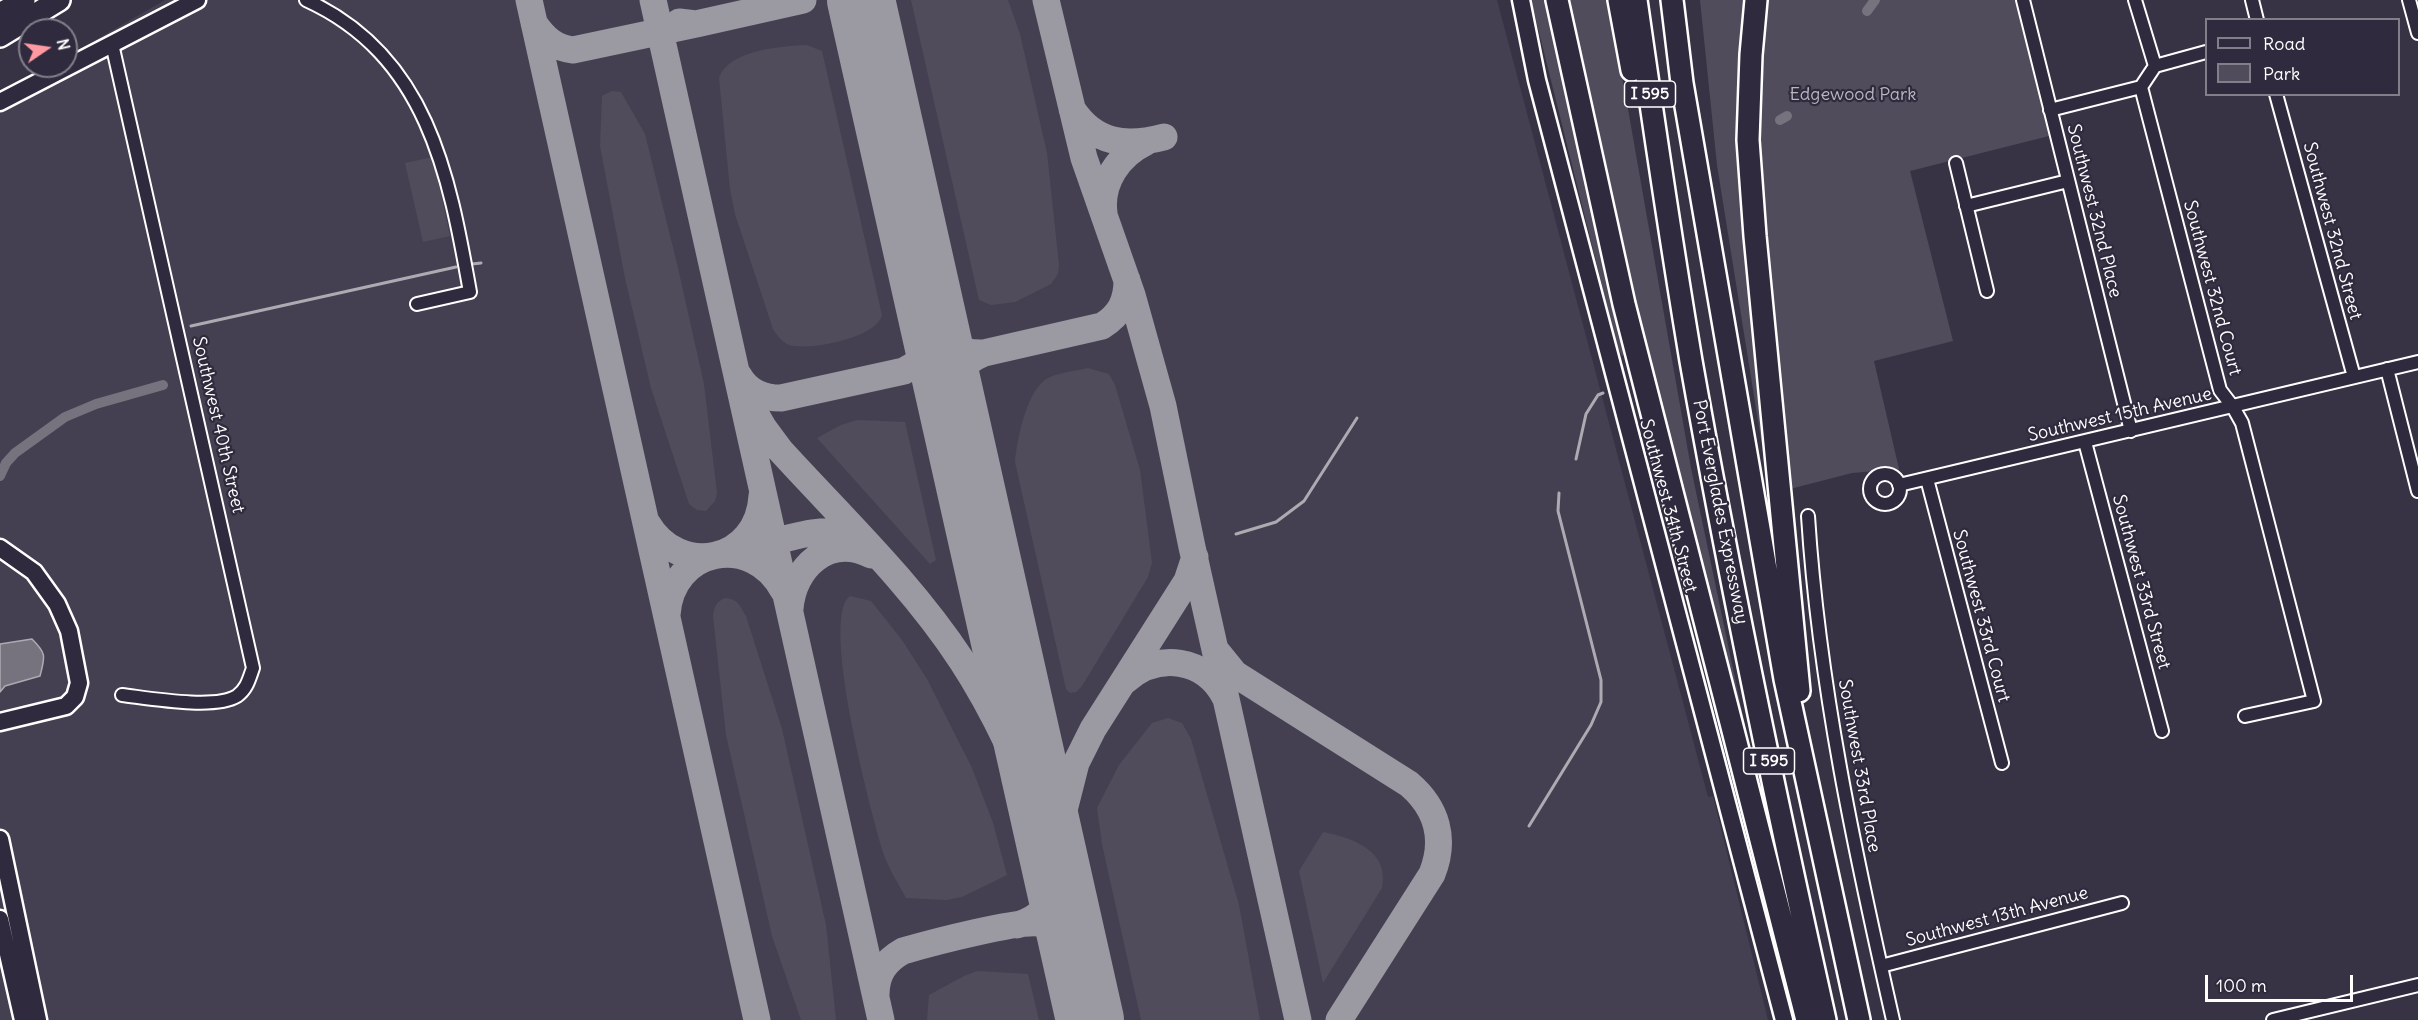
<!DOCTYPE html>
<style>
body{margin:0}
#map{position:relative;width:2418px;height:1020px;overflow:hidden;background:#373345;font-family:Delius,sans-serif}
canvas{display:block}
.legend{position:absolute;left:2205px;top:18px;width:195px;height:78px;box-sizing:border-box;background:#2f2a3d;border:2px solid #827f8b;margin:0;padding:8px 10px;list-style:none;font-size:18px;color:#fff}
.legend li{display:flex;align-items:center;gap:12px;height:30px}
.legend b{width:30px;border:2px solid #827f8b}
.north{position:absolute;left:18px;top:18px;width:60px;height:60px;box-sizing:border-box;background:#2f2a3d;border:2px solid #827f8b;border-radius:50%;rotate:77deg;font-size:16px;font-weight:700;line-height:24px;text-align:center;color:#fff}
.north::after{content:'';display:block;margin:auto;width:21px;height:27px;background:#ff9aa2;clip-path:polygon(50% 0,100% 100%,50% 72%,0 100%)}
.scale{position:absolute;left:2205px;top:975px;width:148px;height:27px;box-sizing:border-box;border:3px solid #fff;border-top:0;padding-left:8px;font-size:18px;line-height:21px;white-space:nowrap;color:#fff;-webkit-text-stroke:4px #2f2a3d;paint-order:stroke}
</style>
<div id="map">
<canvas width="2418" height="1020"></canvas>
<ul class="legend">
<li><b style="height:8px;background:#2f2a3d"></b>Road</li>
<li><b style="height:16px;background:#514c5c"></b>Park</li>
</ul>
<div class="north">N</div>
<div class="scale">100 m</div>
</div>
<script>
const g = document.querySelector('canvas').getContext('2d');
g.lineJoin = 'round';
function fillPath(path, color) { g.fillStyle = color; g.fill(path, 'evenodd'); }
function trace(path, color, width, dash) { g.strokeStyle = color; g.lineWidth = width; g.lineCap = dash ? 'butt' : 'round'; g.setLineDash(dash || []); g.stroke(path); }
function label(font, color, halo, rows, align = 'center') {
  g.font = font + ' Delius,sans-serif'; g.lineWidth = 4.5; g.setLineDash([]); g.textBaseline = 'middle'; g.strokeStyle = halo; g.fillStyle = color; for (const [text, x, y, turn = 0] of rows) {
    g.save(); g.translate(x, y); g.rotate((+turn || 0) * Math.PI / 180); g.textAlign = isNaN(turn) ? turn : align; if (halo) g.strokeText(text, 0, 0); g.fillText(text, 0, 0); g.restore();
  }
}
const built = new Path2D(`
 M165,0H1497L1708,797L1713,796L1768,1020H0V96L51,66H66V57Z`);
const green = new Path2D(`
 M911,0H1008L1020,34L1047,153L1059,265L1058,274L1051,284L1015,302L991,305L979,300Z
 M1531,0H1546L1625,354L1622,356L1617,346Z
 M1568,0H1606L1625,92L1691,468L1745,726L1740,727C1677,486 1617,245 1568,0Z
 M1700,0H1744L1739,126L1745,256L1763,452L1717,165Z
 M1766,0H2023L2057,134L1910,171L1953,341L1874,361L1899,469L1852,473L1790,489L1759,147C1758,97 1760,49 1766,0Z
 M807,45L822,51L882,315C877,338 809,351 789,345C782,342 777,335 773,329L735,214L730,189L719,78C728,50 782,46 807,45Z
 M612,91L621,92L645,134L678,268L704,384L717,493L715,501L706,511L697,510L689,504L651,388L625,278L600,146L602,96Z
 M433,157L450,236L423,242L405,163Z
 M1088,368L1109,374L1115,385L1140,470L1152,563L1148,577L1082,686L1076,692L1070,693L1066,689L1015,462C1017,439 1027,387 1050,377C1062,372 1076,371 1088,368Z
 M857,420L905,422L936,560L930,564L817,438L841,425Z
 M850,596L871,601L902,640L927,679L972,768L993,823L1007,875L962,897L946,900L906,898C898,883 888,868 883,852C872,816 819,618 850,596Z
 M725,598C738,599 740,606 746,616L782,729L826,925L836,1020H801L772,936L726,735L713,616C714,607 716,602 725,598Z
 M1168,718L1182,723L1191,739L1239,905L1260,1020H1141L1102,844L1097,808L1119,765L1152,723Z
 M1323,832C1353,838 1390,851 1382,888L1323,983L1299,871Z
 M977,971L1028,974L1039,1020H927L929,995L964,976Z`);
const water = new Path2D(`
 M32,639C47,654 45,656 40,676L5,686L0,692V644Z`);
const stream = new Path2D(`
 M472,264L481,263
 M191,326L456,267
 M1576,459L1586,414L1598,395L1603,393
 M1236,534L1276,522L1304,501L1357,418
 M1529,826L1591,725L1601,702V680L1558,511L1559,493`);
const canal = new Path2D(`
 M1867,11L1875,0
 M1780,120L1787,116
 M0,476L6,463L15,453L65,417L96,404L163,385`);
const taxiway = new Path2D(`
 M529,0L757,1020
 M653,0L881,1020
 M841,0L859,14L869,33
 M1046,0L1084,158L1132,295L1163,406L1192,547L1298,1020
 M679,22L696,24L803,0
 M534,23C544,38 555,48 573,50L696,24
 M1072,109C1095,144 1126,147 1164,137
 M1104,213C1100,182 1119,155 1146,142
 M932,310C942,338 951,354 984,353L1102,326C1120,315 1127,301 1127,280
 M739,376C748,392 764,398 781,398L904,371L916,364L930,344L932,329L929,304
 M750,404L763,427L780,450C842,518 911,583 962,661C998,716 1023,776 1049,837
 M953,409C954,381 955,365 984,353
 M647,523C680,579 758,562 762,496
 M757,546C792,538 830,521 862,541
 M790,609C793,567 829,534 871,555
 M667,615C671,548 752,532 783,590
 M1218,653L1235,674L1409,784C1437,808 1446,839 1432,874L1339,1020
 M1126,680C1158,652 1205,658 1225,697
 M1057,876L1061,822L1076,763L1093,729L1187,581L1195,557
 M1017,925C1041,919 1050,904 1059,882
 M876,995C876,974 885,961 903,951C927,944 1024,918 1043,924C1058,928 1065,939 1074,951`);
const runway = new Path2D(`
 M861,0L1090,1020`);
const street = new Path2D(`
 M306,0C427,55 449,174 470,292L417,304
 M2023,0L2131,431
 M2135,0L2155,66
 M2252,0L2257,20
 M2409,0L2418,33
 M112,44L253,668C249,679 247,689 237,696C215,710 148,698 122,695
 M2141,87L2220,390L2233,407L2242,423L2314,701L2245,716
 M2276,94L2354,377
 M2050,110L2141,87L2155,66L2206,52
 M1956,163L1987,291
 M1966,206L2068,181
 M2387,369L2418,491
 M2085,442L2162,731
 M1870 489a15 15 0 1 1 30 0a15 15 0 1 1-30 0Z
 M1927,479L2002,763
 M1899,485L2418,362
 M1808,516C1819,687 1855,853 1893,1020
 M1881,966L2122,903
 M2273,1020L2418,985`);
const secondary = new Path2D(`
 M1521,0L1537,80L1784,1020
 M0,102L197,0
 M0,548L34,572L57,604L69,631L79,683L75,697L66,706L0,722
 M0,839L38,1020
 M0,919L23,1020`);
const highway = new Path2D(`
 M1557,0L1624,304L1807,1020
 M1619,0L1632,70
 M1636,0C1653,120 1671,241 1691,361C1730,582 1776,801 1825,1020
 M1672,0L1682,83L1785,679L1859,1020
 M1756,0L1751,55L1748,140L1755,236L1799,691
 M0,14L24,0
 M0,36L59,0`);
const shields = [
 [1650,94,51],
 [1769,761,51]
];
const shieldNames = [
 ["I 595",1650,94],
 ["I 595",1769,761]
];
const parkNames = [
 ["Edgewood Park",1853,95]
];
const streetNames = [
 ["Southwest 32nd Place",2094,211,76],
 ["Southwest 32nd Street",2332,231,75],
 ["Southwest 32nd Court",2212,288,75],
 ["Southwest 15th Avenue",2120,415,-13],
 ["Southwest 40th Street",218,425,77],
 ["Southwest 34th Street",1668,506,75],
 ["Port Everglades Expressway",1720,512,79],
 ["Southwest 33rd Street",2141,582,75],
 ["Southwest 33rd Court",1981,616,75],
 ["Southwest 33rd Place",1859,766,80],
 ["Southwest 13th Avenue",1997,917,-15]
];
fillPath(built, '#444051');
fillPath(green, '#514c5c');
fillPath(water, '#76737f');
trace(water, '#adabb2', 1.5);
trace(stream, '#adabb2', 3);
trace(canal, '#76737f', 10);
trace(taxiway, '#9b99a2', 27);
trace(runway, '#9b99a2', 68);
trace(street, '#fff', 16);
trace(secondary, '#fff', 21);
trace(highway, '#fff', 26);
trace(street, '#2f2a3d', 12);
trace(secondary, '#2f2a3d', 16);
trace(highway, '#2f2a3d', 21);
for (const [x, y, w] of shields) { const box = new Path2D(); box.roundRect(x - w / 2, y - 13, w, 26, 4.5); g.fillStyle = '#2f2a3d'; g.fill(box); trace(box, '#fff', 1.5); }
label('bold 16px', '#fff', null, shieldNames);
label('18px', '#b9b7be', '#2f2a3d', parkNames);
label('18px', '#fff', '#2f2a3d', streetNames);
</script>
